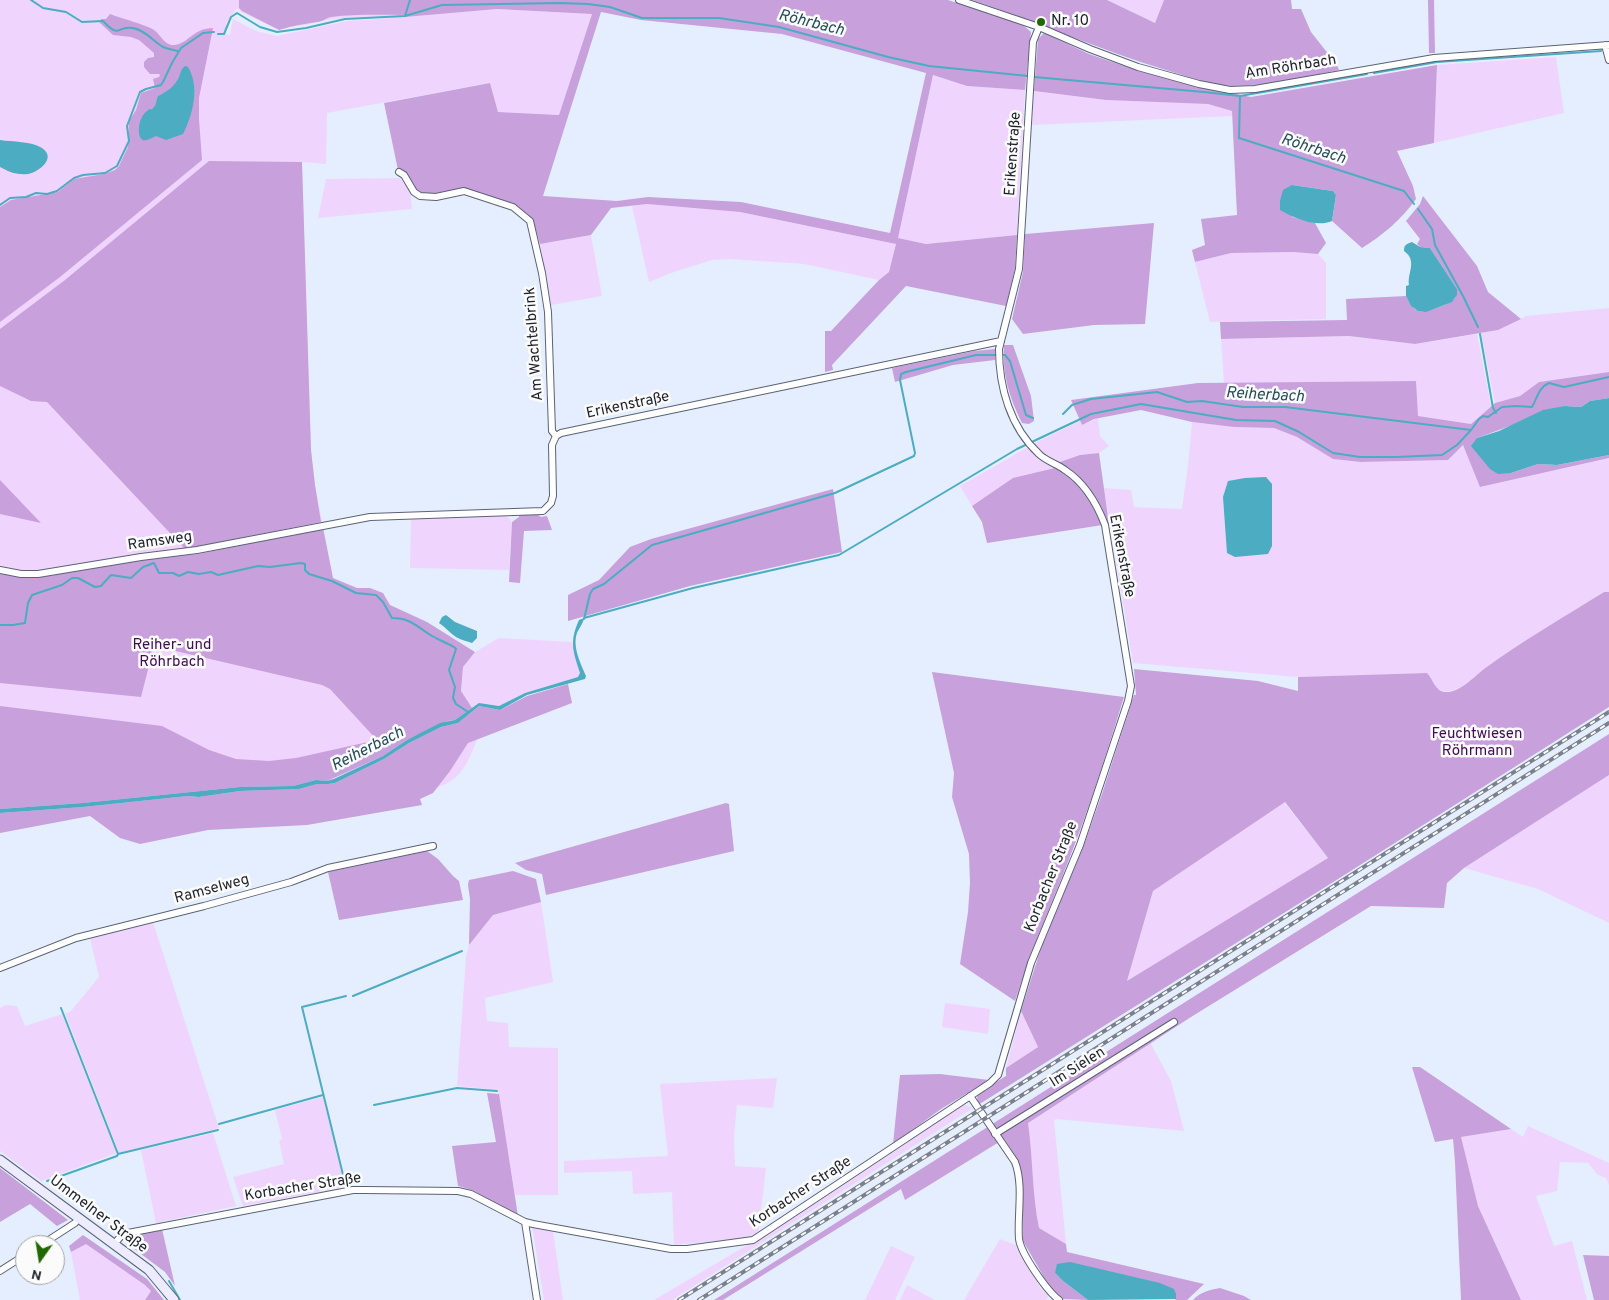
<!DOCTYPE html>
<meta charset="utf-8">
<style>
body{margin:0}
#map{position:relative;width:1609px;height:1300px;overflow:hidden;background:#e5eeff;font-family:Overpass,sans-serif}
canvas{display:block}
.north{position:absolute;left:15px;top:1235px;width:50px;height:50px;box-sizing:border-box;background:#fbfbfb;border:1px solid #a2a4a7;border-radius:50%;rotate:193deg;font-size:14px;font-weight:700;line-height:20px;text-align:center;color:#1d2129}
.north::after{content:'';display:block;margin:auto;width:18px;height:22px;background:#226800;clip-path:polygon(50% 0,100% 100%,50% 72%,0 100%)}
</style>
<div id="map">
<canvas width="1609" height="1300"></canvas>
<div class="north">N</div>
</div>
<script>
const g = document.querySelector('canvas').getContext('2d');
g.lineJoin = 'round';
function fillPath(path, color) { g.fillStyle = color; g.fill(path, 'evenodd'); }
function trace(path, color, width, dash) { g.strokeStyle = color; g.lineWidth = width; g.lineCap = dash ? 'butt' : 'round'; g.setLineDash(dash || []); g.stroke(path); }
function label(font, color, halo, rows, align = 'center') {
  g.font = font + ' Overpass,sans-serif'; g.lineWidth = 5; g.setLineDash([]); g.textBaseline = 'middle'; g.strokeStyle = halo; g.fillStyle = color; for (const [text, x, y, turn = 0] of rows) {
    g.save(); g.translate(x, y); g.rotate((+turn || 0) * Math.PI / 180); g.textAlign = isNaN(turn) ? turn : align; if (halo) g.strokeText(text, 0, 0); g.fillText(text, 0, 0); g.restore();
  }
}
const green = new Path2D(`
 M0,0H410L405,17L497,9L592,14L559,115L498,112L490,83L327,113L326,164L302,162L311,450L315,485L332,572V581L461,691L463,667L475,652L499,638L572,642L580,673L578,677L525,693L499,706L479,703L488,707C480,727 473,760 458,775C450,784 438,787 427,791L120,836L83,811L0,826ZM236,9H239L241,12L279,30C284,29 289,27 294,26C298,25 302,26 306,25C333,17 365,15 394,18L347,21L277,36L256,31L233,19L230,35L226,34V23Z
 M1107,0H1164L1155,23Z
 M1556,57L1564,113L1434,143L1437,65Z
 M933,75L967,86L1025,90L1017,235L926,244L898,238Z
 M1034,91L1106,100L1208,104L1232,111V116L1032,125Z
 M400,178L410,190L412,209L318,218L326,179Z
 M647,204L740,212L896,244L889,272L879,280L804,264L729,259L712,260L671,273L649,282L632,206Z
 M591,235L602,296L551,305L540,244Z
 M1293,252L1318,254L1326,263V319L1210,322L1195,262L1231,253Z
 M1609,308V372L1539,382L1520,396L1495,403L1481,333L1498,330L1526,316Z
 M1477,334L1491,406L1471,424L1417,416L1415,381L1224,383L1221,339L1349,336L1415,344Z
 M1098,418L1100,436L1109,446L1099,453L1080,455L1057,463L1041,452L1033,444L1080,421L1082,425Z
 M1192,422L1234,427L1274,428L1297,437L1333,459L1361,462L1448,460L1463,445L1481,487L1609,458V592H1603L1461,687C1451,692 1441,695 1434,684C1431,680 1431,677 1427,673L1298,677L1133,663L1104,488L1131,490L1134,507L1182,509L1188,466Z
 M1028,447L1055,468L988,496L972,506L960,486Z
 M506,515L512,522L509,570L410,568L411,517Z
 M1609,775V923L1538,889L1464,868Z
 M1284,802L1328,858L1127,982L1153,891Z
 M541,902L553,982L485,998L487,1021L508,1023L509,1047L558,1048V1195H515L498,1090L457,1086L466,957L469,945L493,915Z
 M153,922L219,1128L119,1153L65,1013L70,1012L99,977L90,938Z
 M945,1003L990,1009L988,1034L942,1027Z
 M6,1005L17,1006L25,1026L62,1014L117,1153L41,1181L0,1151V1008Z
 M1021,1011L1038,1047L1006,1068Z
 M1150,1042L1171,1081L1184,1131L1056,1119L1054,1120L1066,1244L1039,1228C1032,1193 1033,1158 1027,1123Z
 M777,1078L773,1108L737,1105L734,1136L735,1166L766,1168L758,1235L750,1238L674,1245L672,1192L633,1194L632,1171L564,1173V1161L668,1156L660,1084Z
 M323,1097L345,1187L243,1206L233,1177L284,1164L279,1140L282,1139L275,1110Z
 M963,1104L973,1108L672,1300H654L749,1244H753L766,1236L897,1150Z
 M1528,1126L1609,1163V1185L1606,1178L1598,1175L1588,1163L1560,1162L1557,1191L1536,1196L1554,1246L1572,1241L1587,1300H1521L1478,1206L1460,1137L1511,1129L1523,1137Z
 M213,1133L236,1206L156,1223L141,1150Z
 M532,1226L553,1231L563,1300H544Z
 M1000,1239L1016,1245L1040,1287L1049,1296L1046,1300H964Z
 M86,1243L145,1285L151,1291L145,1300H80L71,1252Z
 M891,1246L915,1257L895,1300H865Z
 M907,1285L935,1300H900Z`);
const forest = new Path2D(`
 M239,0H948L1023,25L1031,32L1025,90L967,86L933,75L898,238L926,244L1017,235L1015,269L1006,306L906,286L832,365L833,370L825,372V331H831L879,280L889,272L896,244L740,212L647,204L611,208L591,235L540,244L533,220L514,205L464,188L437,195L421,194L415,190L398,170L384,103L490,83L498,112L559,115L592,14L497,9L405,17V15C381,15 355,14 331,17C326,18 322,22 317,22C304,24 292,26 279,30L242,11L239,8ZM601,12L641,20L782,34L926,73L890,233L741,202L648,197L617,201L543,196Z
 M972,0H1107L1155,23L1164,0H1291L1292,9H1301L1311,32L1337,65L1339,70C1304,77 1268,86 1233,86C1211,86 1187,76 1166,70C1100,50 1037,22 972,0Z
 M1428,0H1434L1435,53H1429Z
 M110,14C120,18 147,25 154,30C162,36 166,49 179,44C193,38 194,29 213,28L199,98V119L202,160L60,277L0,322V207L11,200L58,192L74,179L104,174L115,170L119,166L128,147L129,121L136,110L141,93L155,88L153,79L159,77L160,75L159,74H150L144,67V62L148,58L154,57V53L139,40L131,37L113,35L100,23L101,19H106Z
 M1044,33L1089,54L1139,71L1202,87L1251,97L1437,65L1434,143L1397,151L1413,186L1416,199C1402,219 1383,235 1362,248L1332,221L1336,195L1333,191L1292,185V217L1315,223L1326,243L1318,254L1293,252L1231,253L1195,262L1192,250L1205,245L1201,219L1237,215L1232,111L1208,104L1106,100L1034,91L1038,39Z
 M209,161L302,162L311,450L315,485L321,522L185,549L47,402L31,401L0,386V329L65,280Z
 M1423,196L1477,266L1488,292L1521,319L1498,330L1415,344L1349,336L1221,339L1220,322L1347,320L1346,299L1406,296C1409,302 1412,309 1419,311C1424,313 1450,304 1453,300C1457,297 1457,293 1457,289L1430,248L1420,247L1417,244L1420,239L1406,221L1420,204Z
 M1154,223L1145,324L1094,325L1023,334L1012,319L1023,272L1025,234Z
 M1004,345H1013L1031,396L1034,421L1029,424L1022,423C1009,397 1002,374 1004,345Z
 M995,349V360L953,365L895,382L892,368L974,351Z
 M1609,372V398L1590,401L1581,407L1565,406L1477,438L1511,473L1538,464L1557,465L1609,455V458L1480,487L1463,445L1448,460L1361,462L1333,459L1297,437L1274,428L1234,427L1192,422L1141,410L1094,419L1082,425L1071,400L1198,383L1416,381L1418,416L1471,424L1495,403L1520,396L1539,382Z
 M1099,453L1109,524L987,543L982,522L972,506L1013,478L1055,468L1057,463L1080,455Z
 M0,480L41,523L0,514Z
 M833,489L842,552L690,586L568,621V595L599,580L630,547L651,539Z
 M519,514L538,515L541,517L547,516L552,530L524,531L520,583L509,582L512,522L519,517Z
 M323,528L333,578L357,588H370L383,593L390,605L427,622L475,652L463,667L461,691L472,708L455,720L448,721L407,740L383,756L327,781L316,780L293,786L240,787L83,803L0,809V706L162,726L209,750L236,759L269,761L296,758L377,740L330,689L322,685L154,646L141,697L0,683V572L21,577L141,559L199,554Z
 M1604,592H1609V707L1346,874L978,1105L977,1096L981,1091L1006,1076V1068L1038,1047L1021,1011L1041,948L1084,845L1102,794L1134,695H1136L1134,669L1258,681L1298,691V677L1427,673C1433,679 1435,691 1445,692C1459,693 1473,678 1484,669C1522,641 1564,617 1604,592ZM1285,802L1328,858L1127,981L1153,891Z
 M932,672L1124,697C1109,745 1094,794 1076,841C1056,895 1032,946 1015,1001L960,964L968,912L970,883L969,854L952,797L954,773Z
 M568,684L572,703L468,743L450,771L433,793L420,799L422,805L307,825L208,830L140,844L120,838L90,816L0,833V813L83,807L188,796L199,797L240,791L299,789L317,784H328L335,783L384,759L409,743L441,727L458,723L479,706L500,710L527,696Z
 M1609,734V775L1464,868L1447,883L1444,908L1371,906L1191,1017L1028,1123C1033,1158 1032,1193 1039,1228L1066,1244L1067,1252L1204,1284L1187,1300H1175L1176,1299L1055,1273L1063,1281L1088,1300L1063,1299L1049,1286L1023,1241L1022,1180L1018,1160L1004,1139L905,1200L901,1189L723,1300H714Z
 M726,803L729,804L734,851L546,895L542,874L526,870L515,863Z
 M427,851L438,859L453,876L459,881L463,900L339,920L328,872Z
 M513,871L536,879L541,902L493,915L469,945L470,899L468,885L469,880Z
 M1412,1067H1420L1511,1129L1461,1137L1478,1206L1521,1300H1461L1455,1162L1453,1139L1435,1142Z
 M940,1074L989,1080L941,1109L893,1144L900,1075Z
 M487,1093L499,1094L518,1216L472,1190L458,1186L452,1146L496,1142Z
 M0,1168L68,1220L57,1226L30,1204L0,1222Z
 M162,1229L175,1286L165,1272L129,1245L127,1241L128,1238L132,1235Z
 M83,1235L147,1279L164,1300H145L151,1291L145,1285L86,1244L71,1252L69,1246Z
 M1583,1255L1609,1256V1300H1594Z
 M1220,1288L1244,1296L1251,1300H1193C1200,1292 1210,1290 1220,1288Z`);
const water = new Path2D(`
 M185,66L188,67C200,87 193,114 183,134L166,140L156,136C151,138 143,144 140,137C137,129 140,116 147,111C153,106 149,113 154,107C157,104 156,100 158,96C167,92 175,86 179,77C181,72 181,69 185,66Z
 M0,140C13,142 31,141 42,148C57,158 39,172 28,174C18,175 11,173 2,168L0,167Z
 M1292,185L1333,191L1336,195L1332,221C1317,228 1294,218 1280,210V201L1283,190Z
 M1412,242L1420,247L1430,248L1457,289V295L1452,302L1426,312L1418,311L1411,306L1406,296V286L1409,285C1407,273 1418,261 1404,251C1404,245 1406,244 1412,242Z
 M1609,398V455L1557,465L1538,464L1511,473L1498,474L1490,469L1471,446L1477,438L1499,431L1543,410L1565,406L1581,407L1590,401Z
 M1266,477L1272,484V546L1268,554L1235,557L1227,553L1223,497L1228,481L1245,478Z
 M446,615L455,622L477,631V638L472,643C467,641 461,640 456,637C450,633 445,627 439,623L442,617Z
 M584,618C583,624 579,628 577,633C572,647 581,664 586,676L585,679L527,695L500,710L479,706L458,723L441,727L409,743L384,759L335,783L328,784H317L299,789L240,791L199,797L188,796L83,807L0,813V809L83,803L240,787L293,786L316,780L327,781L334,779L383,756L407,740L440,723L455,720L479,703L499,706L525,693L578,677L580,673C573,651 569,642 579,620Z
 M1070,1262L1160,1283L1174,1289L1176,1294V1299L1088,1300L1063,1281L1055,1273L1057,1264Z`);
const stream = new Path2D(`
 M31,0L43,8L66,12L82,22L103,21C121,40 116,25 133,28C145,30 153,41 163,47C168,49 173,50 178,51
 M405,16L410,0
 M218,34H224L231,17L237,13L260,27L277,32L306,28L345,19L405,16L442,5L559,3L588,4L610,7L642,18H719L779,27L888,57L929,66L1028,76
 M1374,73L1437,62L1601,51
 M1034,77L1204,92L1240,96L1367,74
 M1240,96L1239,138L1404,191L1414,204
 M0,205L10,198L26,197L36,193L47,194L57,191L74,178L83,175L105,173L117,166L129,141L127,126L140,92L146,89L161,85L163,82L172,63L181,48L203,33L214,32
 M1418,209L1432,229L1435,245L1463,296L1478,327
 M1480,334L1493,408L1496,413
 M1063,414L1072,405L1091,399L1157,392L1187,402L1202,401L1243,407H1285L1471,430
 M584,618L693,588L839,555L1017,449L1091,414L1141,404L1236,420L1275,421L1299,432L1333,453L1360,457H1397L1442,455L1457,445L1471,430L1479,419L1483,416L1488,417L1502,407L1516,406L1532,407C1538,397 1538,388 1549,383L1564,387L1609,377
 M584,619L590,594L593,589L604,584L652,545L835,493L914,456L915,453L900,380L901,374L906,372L976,355H1005L1010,361L1026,415L1033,418
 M0,625H13L25,623L28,603L32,595L62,585L72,578H78L95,587L101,586L111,575L131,578L143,567L154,563L159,573H173L179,576L188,572L199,574L211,572L218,575L258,566L270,567L301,563L305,564V570L309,574L332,581L356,593L376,595L383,602L392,618C411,618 417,627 432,636C439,640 447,643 454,647L456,649L449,670L455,687L453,698L456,704L468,712
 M346,996L302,1007L346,1187
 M353,996L462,951
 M61,1008L118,1154
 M374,1105L457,1088L497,1091
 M219,1124L323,1095
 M47,1181L117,1156L118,1154L218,1130
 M169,1281L180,1300`);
const minor = new Path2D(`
 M959,0L1039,27L1090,49L1138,67L1199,84L1230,90L1255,89L1434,58L1609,45
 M1605,45L1609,60
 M399,172L404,175L414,192L420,196L436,197L464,191L513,207L530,221L542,273L548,312L552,431L556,436
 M0,570L21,574H38L141,557L197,550L370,517L543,511L551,503L553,496L552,445L556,436L561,433L1001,341
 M0,968L76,938L204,906L291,882L328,868L433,846
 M970,1096L1015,1162C1024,1186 1017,1215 1019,1239C1021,1254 1047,1291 1059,1300
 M995,1134L1174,1022
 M525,1222L537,1300
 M114,1244L122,1235L128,1233L353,1190H364L458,1191L471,1194L525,1222L533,1224L671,1249H687L753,1240L990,1083L998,1075L1031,963L1080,845L1128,701L1131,686L1105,525C1097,504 1085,483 1065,470C1057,464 1046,461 1039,454C1010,427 999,387 999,349L1019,269L1033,42L1039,27
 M41,1245L75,1223L79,1218
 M0,1271L25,1255`);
const secondary = new Path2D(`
 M0,1160L149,1270L174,1300`);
const rail = new Path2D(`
 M679,1300L1609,712
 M699,1300L1609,723`);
const markers = [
 [1041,22,5,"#226800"]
];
const poiNames = [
 ["Nr. 10",1051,22]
];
const streetNames = [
 ["Am Röhrbach",1291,68,-9],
 ["Erikenstraße",1014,154,-86],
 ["Am Wachtelbrink",535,344,-94],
 ["Erikenstraße",628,406,-12],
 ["Ramsweg",160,542,-8],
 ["Erikenstraße",1121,556,79],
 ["Korbacher Straße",1052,877,-68],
 ["Ramselweg",212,890,-15],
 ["Im Sielen",1078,1068,-32],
 ["Korbacher Straße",303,1188,-9],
 ["Korbacher Straße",801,1193,-33],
 ["Ummelner Straße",98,1215,37]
];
const parkNames = [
 ["Reiher- und",172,646],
 ["Röhrbach",172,663],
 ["Feuchtwiesen",1477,735],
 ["Röhrmann",1477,752]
];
const waterNames = [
 ["Röhrbach",811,24,14],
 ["Röhrbach",1313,150,18],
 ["Reiherbach",1265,396,3],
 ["Reiherbach",368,750,-27]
];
fillPath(green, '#efd5fd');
fillPath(forest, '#c8a0dc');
fillPath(water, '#4cacc1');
trace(stream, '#4cacc1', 2);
trace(minor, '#5a6375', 8);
trace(secondary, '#5a6375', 11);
trace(minor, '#fff', 6);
trace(secondary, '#edebfe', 9);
trace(rail, '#7a808c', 4);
trace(rail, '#fbfbfb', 2, [5.5]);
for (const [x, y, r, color] of markers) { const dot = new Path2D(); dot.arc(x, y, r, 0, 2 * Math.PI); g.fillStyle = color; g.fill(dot); trace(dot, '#fbfbfb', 2); }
label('15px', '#1d2129', '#fbfbfb', poiNames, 'left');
label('15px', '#1d2129', '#fbfbfb', streetNames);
label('15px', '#400c54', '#fbfbfb', parkNames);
label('italic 16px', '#244e58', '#fbfbfb', waterNames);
</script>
